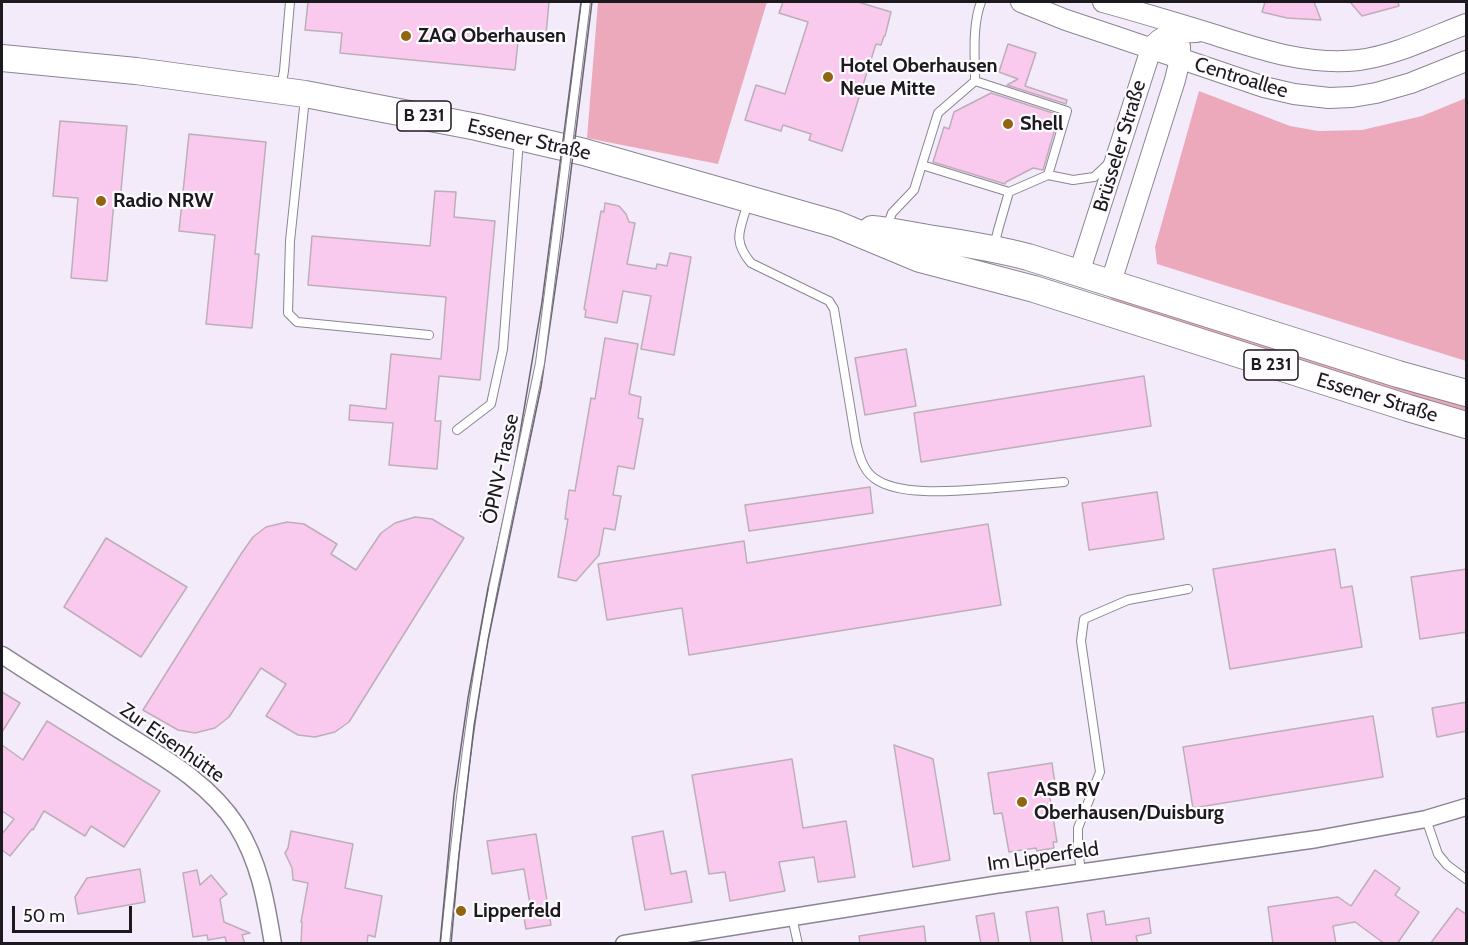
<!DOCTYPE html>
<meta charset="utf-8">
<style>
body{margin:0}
#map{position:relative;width:1468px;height:945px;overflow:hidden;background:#f3ebfa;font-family:Cabin,sans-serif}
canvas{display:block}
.frame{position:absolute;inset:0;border:3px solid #1c191f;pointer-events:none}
.scale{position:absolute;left:12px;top:906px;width:120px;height:27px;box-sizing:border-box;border:3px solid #1c191f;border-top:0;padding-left:8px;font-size:18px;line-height:21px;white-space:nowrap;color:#1c191f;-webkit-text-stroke:4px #fdfbfe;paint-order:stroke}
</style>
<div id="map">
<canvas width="1468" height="945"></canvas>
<div class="frame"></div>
<div class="scale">50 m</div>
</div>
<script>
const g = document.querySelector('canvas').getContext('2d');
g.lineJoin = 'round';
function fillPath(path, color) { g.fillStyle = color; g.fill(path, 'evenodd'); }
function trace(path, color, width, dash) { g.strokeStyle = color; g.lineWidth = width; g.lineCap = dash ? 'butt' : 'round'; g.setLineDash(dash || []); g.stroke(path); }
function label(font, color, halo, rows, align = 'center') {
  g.font = font + ' Cabin,sans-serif'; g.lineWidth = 4.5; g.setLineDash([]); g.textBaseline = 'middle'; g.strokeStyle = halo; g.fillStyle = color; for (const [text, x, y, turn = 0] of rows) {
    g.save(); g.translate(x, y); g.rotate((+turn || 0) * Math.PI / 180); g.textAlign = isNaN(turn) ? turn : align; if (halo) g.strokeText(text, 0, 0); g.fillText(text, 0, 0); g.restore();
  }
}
const green = new Path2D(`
 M598,2H767L718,164L587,138Z
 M1199,91L1290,126L1318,131L1362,130L1422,116L1466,98V361L1157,264L1155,247Z
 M1105,292L1466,400V416L1119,307Z`);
const building = new Path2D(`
 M308,2H549L546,35L519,32L515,70L340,53L342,33L305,30Z
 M783,2H858L891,12L885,36H884L881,45L876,44L842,151L809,140L811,134L783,125L781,131L745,120L756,85L785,94L808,22L779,13Z
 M1265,2H1314L1321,20L1287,18L1262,12Z
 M1350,2H1398L1399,6L1362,16Z
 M1008,44L1036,53L1025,86L1067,100L1066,104L1007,85L1018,79L999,72Z
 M991,93L1059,115L1043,170L1033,168L1006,182L1005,184L933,162L944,127L949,129L954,112Z
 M60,121L127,126L120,201H114L107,281L71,278L78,198L53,196Z
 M189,134L266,142L255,254H259L252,328L206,324L215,235L179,231Z
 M435,191L456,192L454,217L495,221L480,380L439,376L435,421H441L437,469L389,465L393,423L349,420L350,405L386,409L391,354L441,359L446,297L308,285L312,236L430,246Z
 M605,203L619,206L626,214L629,222L635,223L627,264L656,269L657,264L667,266L670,253L691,257L674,355L641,349L651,296L623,291L617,323L585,317L586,310L584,309L601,211L604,212Z
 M605,338L638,344L629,394L641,397L638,418L643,419L634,469L618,466L613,495L621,496L615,530L604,528L599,555L576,581L558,577L568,519H565L569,490L575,491L591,398L595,399Z
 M906,349L916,406L865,415L855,358Z
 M1144,376L1151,426L921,462L914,413Z
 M870,487L873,513L749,531L745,505Z
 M1157,492L1164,539L1089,550L1082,503Z
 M415,517L432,519L464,538L349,722L335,732L315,737L298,735L266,716L286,684L261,668L229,717L215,728L195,733L178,730L143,710L241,554L253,537L266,527L287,522L304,524L337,544L331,554L356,570L381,533L395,523Z
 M988,524L1001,605L689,655L682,608L607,620L598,564L744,541L747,563Z
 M106,538L187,587L141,657L64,607Z
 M1335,549L1341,588L1352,586L1362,647L1230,669L1213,569Z
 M1467,569V632L1420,639L1411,577Z
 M2,692L20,703L2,732Z
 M1467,702V731L1437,737L1432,708Z
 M1373,716L1383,777L1193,808L1183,747Z
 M47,721L160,791L124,847L91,826L85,836L44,811L33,830L32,829L10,856L2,850V834L14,819L2,811V745L23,760Z
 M894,745L933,759L950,860L913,867Z
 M792,759L803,828L846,821L855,877L818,882L814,857L779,862L785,891L730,901L725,872L709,874L692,775Z
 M1052,763L1056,791L1049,792L1057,842H1053L1054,848L1037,851L1036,848L1009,852L1002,813L994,814L988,773Z
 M291,831L353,844L345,888L382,896L375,937L368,935L367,944H301L302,922H301L308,883L293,880L292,868L285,853L288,848Z
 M663,831L671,874L686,871L692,902L645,910L632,837Z
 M536,834L551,925L526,929L523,912L531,910L524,869L492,874L487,841Z
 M140,869L145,902L78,914L75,897L87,878Z
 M197,870L200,885L211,875L227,894L220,899L224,922L250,933L242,935L245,944H227L225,937L208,940L207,935L193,937L183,873Z
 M1375,870L1400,888L1395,895L1419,912L1397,944H1385L1355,922L1333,926L1336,944H1273L1268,907L1338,897L1351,906Z
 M1058,907L1063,944H1031L1026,912Z
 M1457,908L1467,915V944H1430Z
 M1104,911L1106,925L1149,918L1151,933L1136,936L1138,944H1092L1087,914Z
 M994,913L999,944H981L976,916Z
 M924,926L926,944H860L859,936Z`);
const service = new Path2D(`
 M975,81L1067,111L1048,175
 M281,87L284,71L290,2
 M305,98L290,241L288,313L297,322L429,335
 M571,121L586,2
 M922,165L1009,192L1048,175L1073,180L1094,177L1108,164
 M748,202C741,229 731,239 751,263L829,301L834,309L856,442C859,455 863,470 874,478C900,498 964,490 996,488C1019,486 1042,484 1064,482
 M887,227L892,213L914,190L938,113L975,81C975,55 972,26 981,2
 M994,247L998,230L1009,192
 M457,430L491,404L503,349L519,140
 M1426,819L1438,854L1447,865L1466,879
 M1081,872L1078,849V828L1100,772L1081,641L1084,619L1128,600L1188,589
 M792,917L798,944
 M445,944C457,825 470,707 493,589`);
const minor = new Path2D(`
 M2,655C40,680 79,704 118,729C161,756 209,782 237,826C260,863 266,902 273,944
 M624,944L994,885L1317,839L1426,819L1466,807`);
const tertiary = new Path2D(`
 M1021,2L1066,20L1117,37L1264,87L1294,94L1329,98L1352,97L1376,93L1411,83L1466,61
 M1103,2C1139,12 1176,23 1212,34C1259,49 1308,66 1359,60C1396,55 1432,37 1466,24
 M1079,273L1151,49C1160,33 1180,32 1197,32
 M1111,282L1175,80L1180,59V46`);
const primary = new Path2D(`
 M2,58L136,71L305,94L477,127L584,152L836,224L920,259L1034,289L1408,408L1466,425
 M872,229C891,231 909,235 928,238C962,243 994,248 1028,257L1398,374L1466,393`);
const tram = new Path2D(`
 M440,944L454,795L468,698L488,588L512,481L542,302L581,2
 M451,944L459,855L474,726L488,640L541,387L563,235L592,2`);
const serviceBridge = new Path2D(`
 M493,589L540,363L571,121`);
const markers = [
 [406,36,6,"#91650f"],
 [828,77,6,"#91650f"],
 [1008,124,6,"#91650f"],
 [101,201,6,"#91650f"],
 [1022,802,6,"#91650f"],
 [461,911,6,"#91650f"]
];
const shields = [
 [424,116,54],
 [1271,365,54]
];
const shieldNames = [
 ["B 231",424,116],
 ["B 231",1271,365]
];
const poiNames = [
 ["ZAQ Oberhausen",418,36],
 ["Hotel Oberhausen",840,66],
 ["Neue Mitte",840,89],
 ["Shell",1020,124],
 ["Radio NRW",113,201],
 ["ASB RV",1034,790],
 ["Oberhausen/Duisburg",1034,813],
 ["Lipperfeld",473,911]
];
const streetNames = [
 ["Centroallee",1241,78,17],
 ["Essener Straße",529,140,13],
 ["Brüsseler Straße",1120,146,-73],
 ["Essener Straße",1377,398,17],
 ["ÖPNV-Trasse",501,469,-78],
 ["Zur Eisenhütte",172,743,35],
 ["Im Lipperfeld",1043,857,-8]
];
fillPath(green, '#eca9bc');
fillPath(building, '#fac9ee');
trace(building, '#bdaeb9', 1.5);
trace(service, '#8c8493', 10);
trace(minor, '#8c8493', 19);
trace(tertiary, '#8c8493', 22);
trace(primary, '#8c8493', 28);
trace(service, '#fff', 8);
trace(minor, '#fff', 16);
trace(tertiary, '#fff', 20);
trace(primary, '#fff', 26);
trace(tram, '#69656e', 1.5);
trace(serviceBridge, '#8c8493', 10, []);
trace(serviceBridge, '#fff', 8);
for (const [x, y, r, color] of markers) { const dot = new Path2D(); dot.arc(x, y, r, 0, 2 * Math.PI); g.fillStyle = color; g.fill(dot); trace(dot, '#fdfbfe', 2); }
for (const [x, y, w] of shields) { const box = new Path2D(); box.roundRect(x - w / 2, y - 15, w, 30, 4.5); g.fillStyle = '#fdfbfe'; g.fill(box); trace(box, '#1c191f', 1.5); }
label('bold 18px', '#1c191f', null, shieldNames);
label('bold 20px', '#1c191f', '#fdfbfe', poiNames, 'left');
label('20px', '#1c191f', '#fdfbfe', streetNames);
</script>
